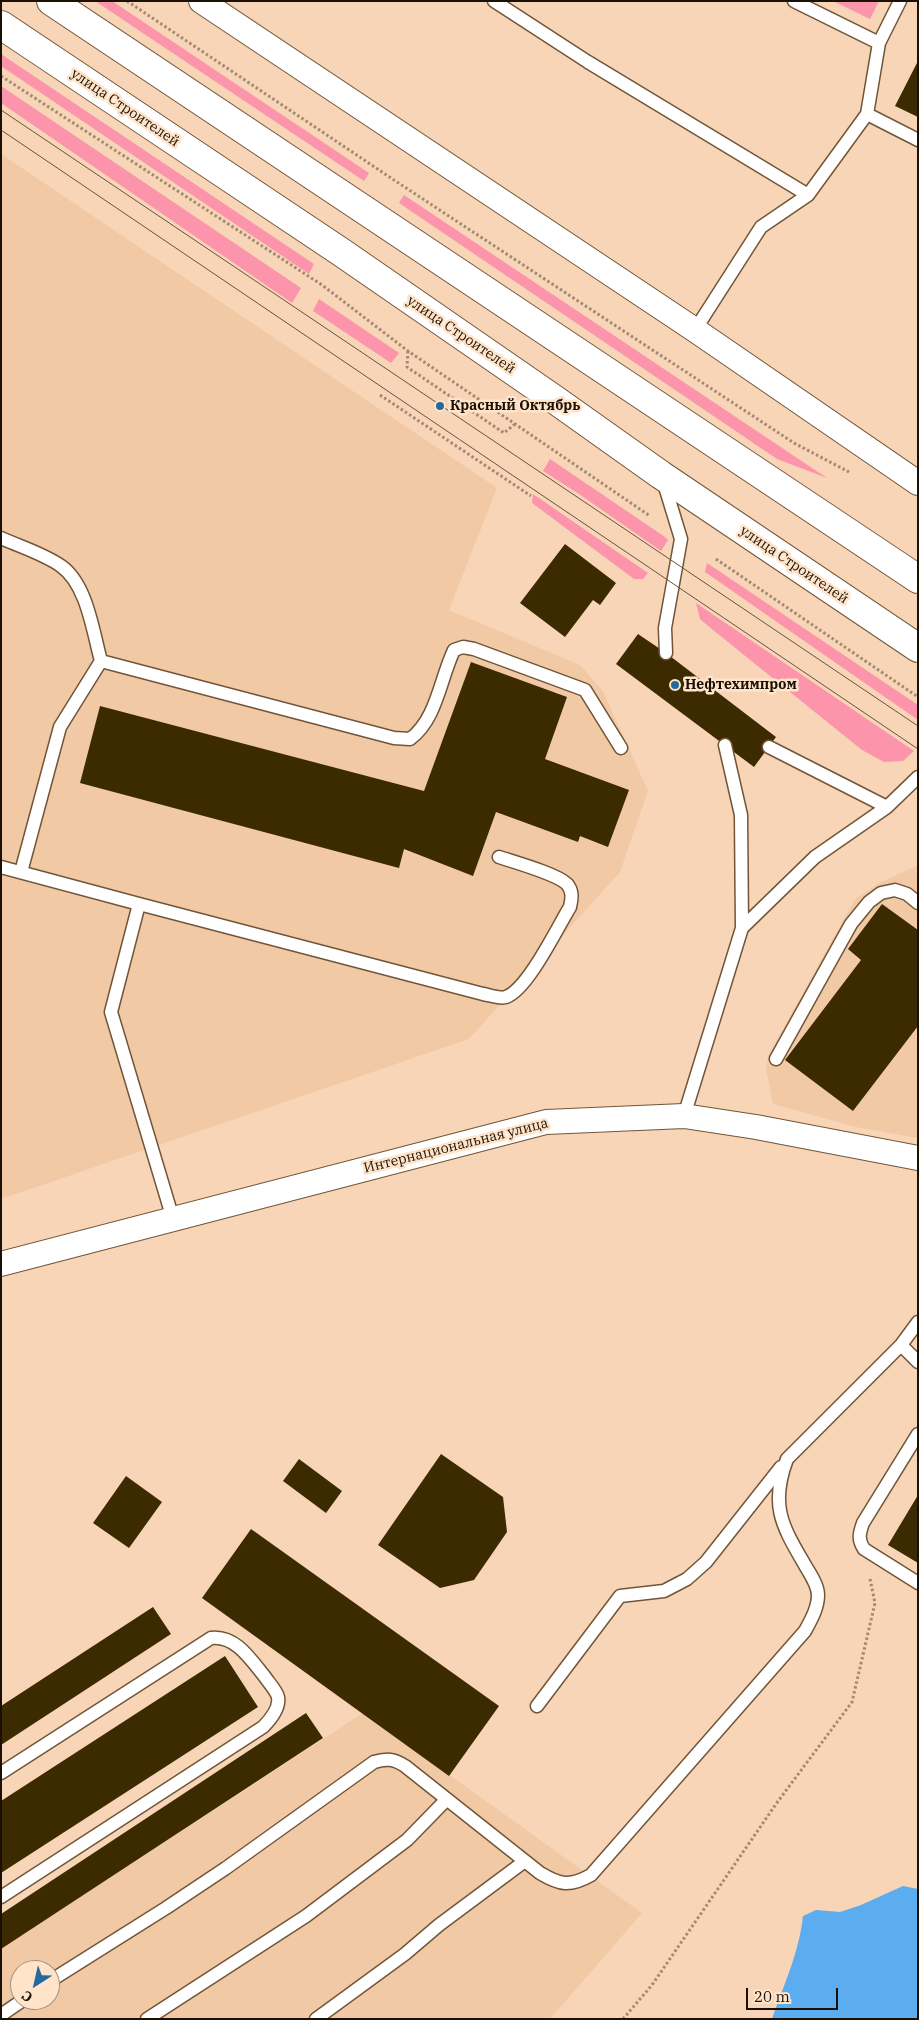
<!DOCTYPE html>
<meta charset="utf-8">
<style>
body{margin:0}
#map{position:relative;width:919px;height:2020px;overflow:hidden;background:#f7d5b6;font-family:"IBM Plex Serif",serif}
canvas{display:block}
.frame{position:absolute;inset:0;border:2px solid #1b1005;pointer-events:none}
.north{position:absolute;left:10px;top:1960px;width:50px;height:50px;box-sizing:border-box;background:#ffe4ca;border:1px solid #a48f7b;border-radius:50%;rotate:215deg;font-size:14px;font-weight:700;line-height:20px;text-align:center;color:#1b1005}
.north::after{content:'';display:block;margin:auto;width:18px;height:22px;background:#256a9f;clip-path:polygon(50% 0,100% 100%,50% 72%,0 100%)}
.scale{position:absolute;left:746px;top:1988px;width:92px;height:22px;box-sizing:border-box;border:2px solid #1b1005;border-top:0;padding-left:6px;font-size:15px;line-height:18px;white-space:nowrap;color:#1b1005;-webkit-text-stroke:4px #ffe4ca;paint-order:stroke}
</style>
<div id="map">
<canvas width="919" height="2020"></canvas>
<div class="frame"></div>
<div class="north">С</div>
<div class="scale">20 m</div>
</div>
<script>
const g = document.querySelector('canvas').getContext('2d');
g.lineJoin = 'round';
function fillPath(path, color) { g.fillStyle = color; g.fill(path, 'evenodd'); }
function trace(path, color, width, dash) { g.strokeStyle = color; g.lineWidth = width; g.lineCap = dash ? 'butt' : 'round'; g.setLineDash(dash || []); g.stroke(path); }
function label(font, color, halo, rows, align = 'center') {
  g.font = font + ' "IBM Plex Serif",serif'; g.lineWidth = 5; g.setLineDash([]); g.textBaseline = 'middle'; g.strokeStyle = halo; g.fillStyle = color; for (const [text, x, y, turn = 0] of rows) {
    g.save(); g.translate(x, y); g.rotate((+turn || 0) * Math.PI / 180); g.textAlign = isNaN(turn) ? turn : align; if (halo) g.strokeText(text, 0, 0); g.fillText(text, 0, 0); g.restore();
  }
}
const built = new Path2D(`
 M1,154L497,488L449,610L580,665L603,691L648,791L620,872L469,1039L1,1199Z
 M917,866L918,1138L856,1127L773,1104L766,1069L768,1056L855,899L881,882Z
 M363,1713L642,1913L550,2019H1V1949ZM20,1970H50V2000H20Z`);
const green = new Path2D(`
 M95,1H112L369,173L364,181Z
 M833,1H879L870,19Z
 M1,54L314,264L309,274L1,66Z
 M1,86L301,288L292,303L1,103Z
 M404,195L827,478L777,459L399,203Z
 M319,299L399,353L391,363L313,311Z
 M550,459L665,537L668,540L661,551L579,494L543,471Z
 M533,494L648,573L643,579H634L532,503Z
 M707,563L918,705V720L705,572Z
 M696,603L914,751L903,761L884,762L862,750L713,630L700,619Z`);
const water = new Path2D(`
 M903,1886L918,1889V2019H772C784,1984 799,1953 803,1916L816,1910L840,1912L861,1905Z`);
const building = new Path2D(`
 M918,61V117L895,106Z
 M565,544L616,583L600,605L593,600L565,637L520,603Z
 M638,634L666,653L776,737L754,767L616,664Z
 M471,662L567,697L545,759L629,790L608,847L580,836L578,842L496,812L473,876L404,849L399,868L80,783L100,706L424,791Z
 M882,904L918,930V1026L853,1111L785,1060L861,960L848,949Z
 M441,1454L503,1497L507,1532L474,1580L440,1588L378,1545Z
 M299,1459L342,1491L326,1513L283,1481Z
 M126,1476L162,1502L129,1548L93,1523Z
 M918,1495V1563L888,1545Z
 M251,1529L499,1706L449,1776L202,1598Z
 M153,1607L171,1634L1,1745V1706Z
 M225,1656L258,1707L1,1873V1801Z
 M306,1713L323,1738L1,1949V1914Z`);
const path = new Path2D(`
 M127,1L391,178L794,443L849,472
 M1,76L322,285L408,351L650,516
 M408,351L407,367L504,433L515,424
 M380,395L531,496
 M716,559L918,697
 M623,2019L652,1985L776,1804L852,1702L875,1603L870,1579`);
const service = new Path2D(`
 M494,1L588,62L808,195
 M794,1L879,43
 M900,1L879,43L867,114L918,140
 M695,330L761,227L808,195L867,114
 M663,480L681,539L665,628L666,653
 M1,538C21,547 44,554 61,566C87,584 93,632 101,661
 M769,747L887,807
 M1,867L139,904
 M21,872L60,727L101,661L394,738L410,739C437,719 440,679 454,650L463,647L474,649L585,690L621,748
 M742,928L815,857L887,807L918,777
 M776,1059L851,924L869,902L881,893L895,890L907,894L918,903
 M684,1116L742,928L741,815L725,745
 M173,1219L111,1012L139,904L483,994C489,995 500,999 506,997C528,989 557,928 570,907C572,898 573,891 567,884C557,874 514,862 499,857
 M901,1345L918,1362
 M918,1434L863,1523C859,1534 858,1540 864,1549L918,1583
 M537,1706L620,1596L664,1591L687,1579L706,1562L781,1467
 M1,1773L211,1638C236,1635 251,1660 265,1677C269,1683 276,1690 278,1697C280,1708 270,1720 263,1727L1,1897
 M50,1981L166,1908L226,1868L374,1762C387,1758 394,1759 405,1766L540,1873C560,1885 570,1887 591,1875L805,1631C811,1620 818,1608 818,1595C818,1586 811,1575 806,1567C783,1527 769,1507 787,1459L901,1345L918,1322
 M1,2015L23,2000
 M147,2019L306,1916L407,1840L447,1799
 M316,2019L405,1954L439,1925L525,1861`);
const minor = new Path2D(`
 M201,1L695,330L918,483
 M1,1264L546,1122L684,1116L756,1127L918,1158`);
const secondary = new Path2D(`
 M51,1L918,579
 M1,25L341,252L554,399L661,475L918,648`);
const tram = new Path2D(`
 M1,110L918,726
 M1,130L918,749`);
const markers = [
 [440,406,5,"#256a9f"],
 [675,685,5,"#256a9f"]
];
const streetNames = [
 ["улица Строителей",125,108,34],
 ["улица Строителей",461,335,34],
 ["улица Строителей",794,565,34],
 ["Интернациональная улица",456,1146,-14]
];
const poiNames = [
 ["Красный Октябрь",450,406],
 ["Нефтехимпром",685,685]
];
fillPath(built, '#f1caa5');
fillPath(green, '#fc94ac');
fillPath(water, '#5badef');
fillPath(building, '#3c2b00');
trace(service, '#715539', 15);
trace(minor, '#715539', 26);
trace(secondary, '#715539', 30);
trace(path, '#a28972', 3, [2.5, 2.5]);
trace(service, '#fff', 12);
trace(minor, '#fff', 24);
trace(secondary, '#fff', 28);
trace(tram, '#665341', 1);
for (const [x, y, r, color] of markers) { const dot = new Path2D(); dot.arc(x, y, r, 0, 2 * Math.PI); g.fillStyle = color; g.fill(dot); trace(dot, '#ffe4ca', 2); }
label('14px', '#1b1005', '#ffe4ca', streetNames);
label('bold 14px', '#1b1005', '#ffe4ca', poiNames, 'left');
</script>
